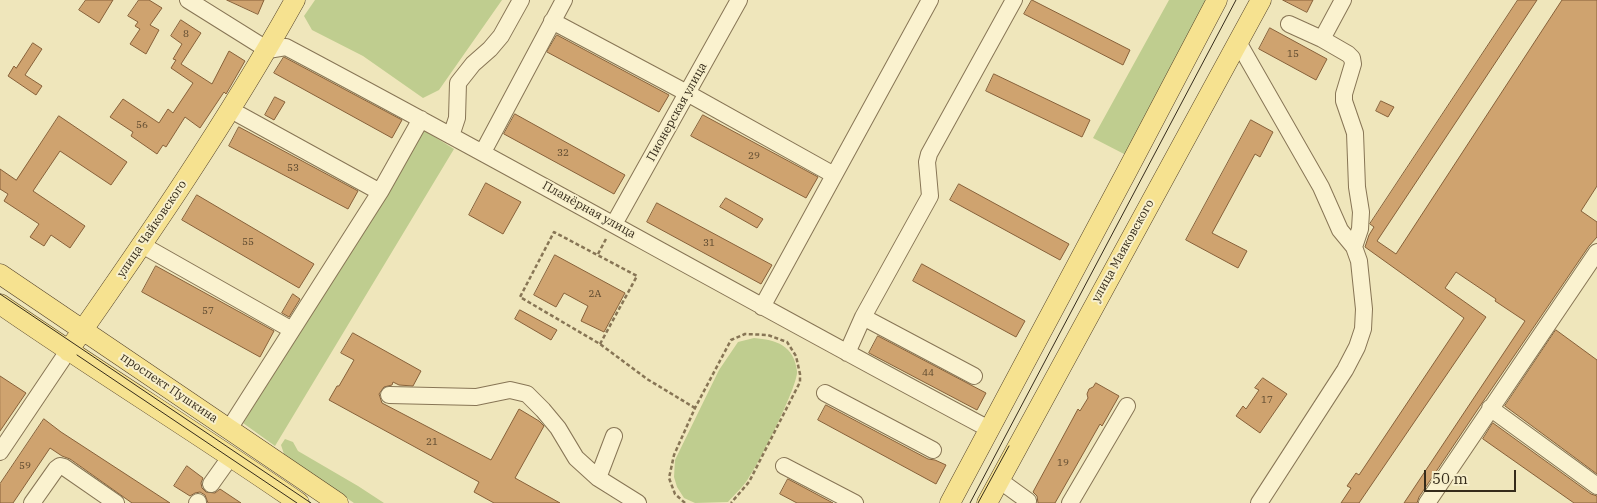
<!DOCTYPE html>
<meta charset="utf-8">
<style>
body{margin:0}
#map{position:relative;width:1597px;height:503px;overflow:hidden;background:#efe6bb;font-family:"IBM Plex Serif",serif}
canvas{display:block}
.scale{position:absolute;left:1424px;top:470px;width:92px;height:22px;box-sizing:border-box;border:2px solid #352b1a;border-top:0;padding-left:6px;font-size:15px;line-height:18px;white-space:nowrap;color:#352b1a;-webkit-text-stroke:4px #f7efcb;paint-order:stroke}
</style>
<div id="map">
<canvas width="1597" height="503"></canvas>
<div class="scale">50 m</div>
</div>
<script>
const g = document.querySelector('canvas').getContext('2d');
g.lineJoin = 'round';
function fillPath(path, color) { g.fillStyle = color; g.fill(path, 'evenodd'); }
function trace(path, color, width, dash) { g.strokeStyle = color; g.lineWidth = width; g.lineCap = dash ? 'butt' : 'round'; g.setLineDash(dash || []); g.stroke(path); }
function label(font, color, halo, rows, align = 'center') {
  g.font = font + ' "IBM Plex Serif",serif'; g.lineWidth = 4; g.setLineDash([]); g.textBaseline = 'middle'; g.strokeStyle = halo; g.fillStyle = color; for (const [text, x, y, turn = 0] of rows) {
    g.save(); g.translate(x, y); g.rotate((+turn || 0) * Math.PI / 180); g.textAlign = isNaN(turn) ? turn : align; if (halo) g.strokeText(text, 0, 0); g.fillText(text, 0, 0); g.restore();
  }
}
const green = new Path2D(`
 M315,0H502L439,90L423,98L363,56L312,30L304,16Z
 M1169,0H1212L1126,155L1093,138Z
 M422,129L454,149L275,446L243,423L355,245Z
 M754,338C776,340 794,345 797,371C799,384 758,465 748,479C743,487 735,494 728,502L695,503L684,498L677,487L674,477L675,460L719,370L738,342Z
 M285,439L293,442L298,451L358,486L384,503H354L305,470L284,454L281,445Z`);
const building = new Path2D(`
 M86,0H113L99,23L79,10Z
 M139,0H149L162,8L150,25L159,30L146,54L130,44L140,29L135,26L138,22L128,16Z
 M227,0H264L258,14Z
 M1032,0L1130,50L1123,65L1024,14Z
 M1283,0H1313L1307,12Z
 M1518,0H1537L1377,241L1396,254L1562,0H1597V186L1581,211L1597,222V237L1589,246L1482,403L1419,497L1417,503H1404L1525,321L1495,301L1496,299L1456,272L1445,288L1486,317L1359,503H1341L1351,488L1347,486L1356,473L1359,475L1464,318L1365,247L1369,235L1374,227L1370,224Z
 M181,20L201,33L181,64L212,84L229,51L245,61L226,94L224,92L200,128L185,117L166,147L163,145L157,154L131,136L133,132L110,117L123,99L159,123L168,109L173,113L193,83L171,68L176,60L173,59L182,44L171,36Z
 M1270,28L1327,59L1316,80L1259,49Z
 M557,35L669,95L659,112L547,52Z
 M33,43L42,49L25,75L42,86L36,95L8,76L14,66L16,68Z
 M284,57L402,120L392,138L274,73Z
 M994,74L1090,120L1082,137L986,91Z
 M275,97L285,102L274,120L265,115Z
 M1381,101L1394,107L1388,117L1376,111Z
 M515,114L625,175L614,194L504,134Z
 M703,115L818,177L806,198L691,136Z
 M59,116L127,162L111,185L60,151L33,191L85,226L70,248L51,235L44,246L30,237L39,224L4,201L8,194L0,189V169L16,180Z
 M1251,120L1273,132L1260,157L1255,154L1212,233L1247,251L1238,268L1186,240Z
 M239,127L358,191L348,209L229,146Z
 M486,183L521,202L503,234L469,215Z
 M959,184L1069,244L1060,260L950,200Z
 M197,195L314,264L299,288L182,220Z
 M726,198L763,219L757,228L720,207Z
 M657,203L772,265L761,284L647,222Z
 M555,255L625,293L604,332L581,321L588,306L564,293L556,307L534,295Z
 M922,264L1025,321L1016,337L913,281Z
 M156,266L274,331L260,357L142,292Z
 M293,294L300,299L289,317L282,313Z
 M520,310L557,330L551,340L515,319Z
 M1556,330L1597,360V474L1505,406Z
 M353,333L421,371L413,386L399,385L393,382L392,385L384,387L379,394L382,403L491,460L519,409L539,421L544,426L515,478L560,503H494L474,492L479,482L329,400L337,386H339L354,360L341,353Z
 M878,336L986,393L977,410L869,353Z
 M0,376L26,393L0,431Z
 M1263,378L1287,394L1260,433L1236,416L1243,406L1246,409L1259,390L1255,388Z
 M1096,383L1119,396L1102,426L1100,424L1055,503H1038L1037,496L1033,492L1078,409L1080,411L1088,398L1087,394L1089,389L1093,387Z
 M826,405L928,459L935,460L946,465L936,484L818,420Z
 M44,419L61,432L170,503H132L70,459L62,456L50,448L13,503H0V484Z
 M1493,423L1591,494L1597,496V503H1574L1483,439Z
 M187,466L203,478L201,483L202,488L206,492L215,493L220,489L241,503H208L205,495L200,492L195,493L190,496L174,486Z
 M788,479L833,503H797L780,494Z`);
const path = new Path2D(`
 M598,254L607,237
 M600,344L637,276L554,232L520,297L600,344L647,379L695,408
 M685,503L675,494L669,478L674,455L695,408L731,340L745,334L768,335L787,342L796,356L800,374V382L749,482L731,503`);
const minor = new Path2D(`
 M188,0L268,50L286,47C522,172 754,304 989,429
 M552,21L687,93L834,175
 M1289,24L1322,39L1348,54L1352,58L1353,64L1344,94V101L1355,133L1357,187L1361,212L1360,229L1354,247
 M1322,39L1343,0
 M1238,42L1321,187L1340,230L1354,247L1359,261L1364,309L1363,329L1357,347L1345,370L1259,503
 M231,110L380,192
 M451,136L457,118L458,83L473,64L490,49L501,36L521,0
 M483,152L564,0
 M614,224L739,0
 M142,245L292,330
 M762,307L930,0
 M863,317L930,196L927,162L929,154L1014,0
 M847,353L863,317L974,376
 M825,393L933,450
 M389,395L476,397L510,390L527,394L543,410L558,428L576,458L598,478L638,503
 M1490,408L1597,486
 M229,429L380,192L421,119
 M0,452L68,351
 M784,466L855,503
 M598,478L614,436
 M999,480L1028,501
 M211,484L231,456
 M32,503L56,469L60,466L64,467L116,503
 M197,503L198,502
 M1070,503L1127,406
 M1427,503L1597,252`);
const major = new Path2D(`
 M0,274L338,503
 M0,304C98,372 201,435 299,503
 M68,351C148,237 227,122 295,0
 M950,503L1126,173L1217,0
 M987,503L1261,0`);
const tram = new Path2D(`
 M0,294L311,503
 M77,355L297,503
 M970,503L1236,0
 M978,503L1009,446`);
const numberNames = [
 ["8",186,34],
 ["15",1293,54],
 ["56",142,125],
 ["32",563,153],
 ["29",754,156],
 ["53",293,168],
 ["55",248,242],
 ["31",709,243],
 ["2А",595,294],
 ["57",208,311],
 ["44",928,373],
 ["17",1267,400],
 ["21",432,442],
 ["19",1063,463],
 ["59",25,466]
];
const streetNames = [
 ["Пионерская улица",677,112,-61],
 ["Планёрная улица",589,210,29],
 ["улица Чайковского",152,229,-56],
 ["улица Маяковского",1123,251,-61],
 ["проспект Пушкина",169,388,34]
];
fillPath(green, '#bfcd8f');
fillPath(building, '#cfa36f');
trace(building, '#87613a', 1);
trace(minor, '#877555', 18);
trace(major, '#54422a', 21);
trace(path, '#877555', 2.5, [4, 2.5]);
trace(minor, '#faf2cf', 16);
trace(major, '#f6e290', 20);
trace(tram, '#352b1a', 1);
label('10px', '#5c492f', null, numberNames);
label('12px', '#352b1a', '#f7efcb', streetNames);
</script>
